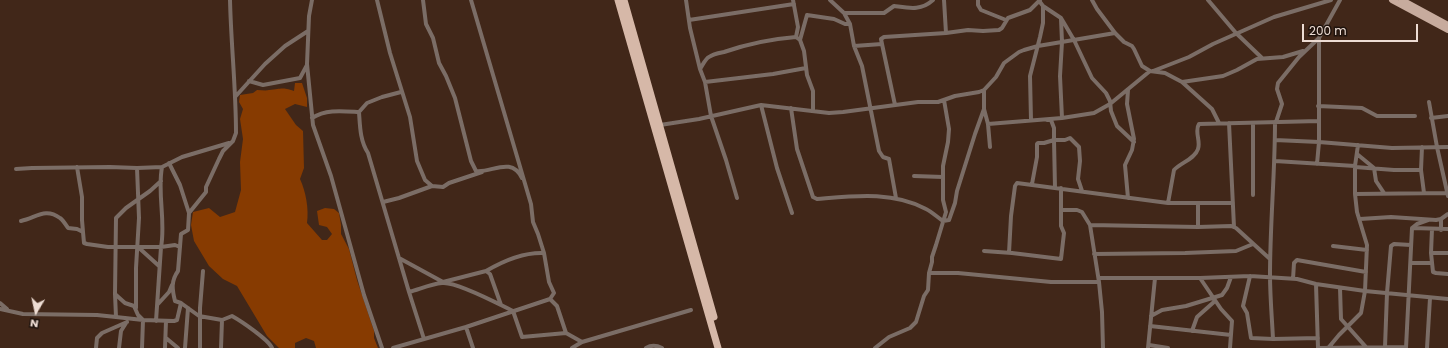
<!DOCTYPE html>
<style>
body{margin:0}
#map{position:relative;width:1448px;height:348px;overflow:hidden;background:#412719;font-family:Poppins,sans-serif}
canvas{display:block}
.north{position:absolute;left:16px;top:292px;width:40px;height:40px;-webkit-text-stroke:3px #1f130d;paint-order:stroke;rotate:189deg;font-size:11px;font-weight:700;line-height:16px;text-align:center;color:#eddcd3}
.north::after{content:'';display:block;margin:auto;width:14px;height:18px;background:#eddcd3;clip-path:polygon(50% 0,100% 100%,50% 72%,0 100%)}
.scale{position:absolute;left:1302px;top:24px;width:116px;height:18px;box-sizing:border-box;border:2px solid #eddcd3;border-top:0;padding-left:5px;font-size:12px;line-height:14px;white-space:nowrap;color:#eddcd3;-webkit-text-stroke:3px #1f130d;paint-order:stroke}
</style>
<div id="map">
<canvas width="1448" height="348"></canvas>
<div class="north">N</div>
<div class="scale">200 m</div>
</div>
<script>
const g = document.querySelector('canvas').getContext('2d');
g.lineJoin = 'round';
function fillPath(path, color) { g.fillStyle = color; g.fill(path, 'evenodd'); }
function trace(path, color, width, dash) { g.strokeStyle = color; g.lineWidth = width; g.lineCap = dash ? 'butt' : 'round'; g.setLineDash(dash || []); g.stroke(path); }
const water = new Path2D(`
 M295,83H302L307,98V107L295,104L285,109L296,125L303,131L304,168L300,179C306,192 309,209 307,223L322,240H327L332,234L327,227L319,225L317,211L325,208L334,209L339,213L341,225V234L349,249L357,280L374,331V338L378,348H316L314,341L306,338L295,343V348H279L267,336L237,286L223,279L209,266L194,241L191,225L193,212L209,208L220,217L235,212L241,190L240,162L243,139L240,119L243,109L239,102L240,95L253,93L257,90C261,90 266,91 269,90C282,89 281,87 294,91Z`);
const minor = new Path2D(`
 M312,0L309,16L307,64L313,125L331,176L364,295L382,348
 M377,0L390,53L410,117L417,161L425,180L432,186L443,187L449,183L482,172
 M423,0L426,24L433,38L439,63L446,76L455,98L471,161L476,171C492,173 511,156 522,178
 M471,0L531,204L533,222L538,234L544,253L549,282L554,293L550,299
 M686,0L690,28L700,69L705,82L711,116L726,160L737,198
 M793,0L798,27L796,37
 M830,0L844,13L850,24L854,46L862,66L879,151L883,157L889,159L896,198
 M944,0L946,33
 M978,0V5L981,10L1006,20
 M1092,0L1097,9L1115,33L1124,42L1132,46L1134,49L1142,66L1150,71L1165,73L1182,82L1212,109L1219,123
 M1208,0L1236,33L1262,58
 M1040,2L1043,6L1061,18L1064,23L1074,40L1092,78L1106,93L1110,101L1111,111L1117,126L1134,142
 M844,13H884L894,6C909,8 921,11 933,0
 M1061,19L1062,42L1060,76L1062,118
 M689,20L794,4
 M882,44L881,39L884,37L946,33L968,30L983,31L999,30L1002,28L1008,18L1030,10L1040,0
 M854,46L882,44L895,105
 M700,69C703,65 705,59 709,57C713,54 719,53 724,52C747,44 771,39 796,37L800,40
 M1153,71L1189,57L1213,44L1274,17L1331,0
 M249,81L263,85L300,78L307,65
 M705,82L773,74L806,68
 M1182,82L1223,76L1237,70L1257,59L1283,57L1303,51
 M984,90V109L988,124L990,147
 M401,92L382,97L367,103L359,112C360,126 360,141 368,153L409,292L424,339
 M235,97L265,64L285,46L308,31
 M1429,102L1437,147L1448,196
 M761,105L777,168L792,213
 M1318,106L1362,108L1377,116H1415
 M791,108L797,149L813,197L817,199C854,196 892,191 926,209C932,212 937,217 943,221L949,220L955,203L957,191L975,134L984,109
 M813,110V91L807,75L804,51L800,40L807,15L834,19L845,24H850
 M312,118C326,109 342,111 359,112
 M1431,118L1448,116
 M1031,120L1030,76L1040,37L1043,23V6
 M1276,122L1282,104L1277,89L1278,83L1299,57L1319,38L1340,0
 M1229,123L1234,227
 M1253,123V195
 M988,124L1062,118L1094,113L1110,104L1150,71
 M660,125L699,119L761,105L829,113L843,112L918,102H938L955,96L979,92L984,90L996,77L1004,63L1019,52L1024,50L1038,46L1115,33
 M1275,140L1319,142L1392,148L1448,147
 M1422,147L1421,170L1424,193
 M1357,154L1374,168L1376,181L1384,193
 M1275,161L1355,166
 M169,163L180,185L189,213
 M1317,164L1319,142V38
 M77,167L82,197V220L83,232
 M1355,167L1394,170H1421
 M16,169L32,168L110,167L137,168L162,167
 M914,176L943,177
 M1032,184L1037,157V144L1038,143H1044L1054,140V128L1051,120H1047
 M1055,188L1054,140H1065L1070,138L1079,147L1080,161L1078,179L1082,191
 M1355,194L1447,193
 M1128,198L1125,165L1132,150L1134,139L1127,104L1128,90
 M383,202L399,198L432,186
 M1168,203L1174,170C1180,163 1195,159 1198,149C1201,141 1194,131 1199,124L1319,121
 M1061,210H1077L1082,212L1090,225L1099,282L1102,312L1103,348
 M1360,219L1391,217L1436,220L1441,219L1448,214
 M1441,219V230
 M21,221C36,218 45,207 60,218C63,220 66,225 68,228L77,229L83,232L84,243L87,244L108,247H161L156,321
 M1090,225L1198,227L1231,226L1236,228L1270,259
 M1198,227V203
 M1412,228L1448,229
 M1432,229L1431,253L1433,272L1436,273L1448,274
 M1333,246L1367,250
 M138,247L159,266
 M180,247L175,245L161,247C166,221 157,193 162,167L182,157L229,143
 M984,251L1012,253L1061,259L1064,233L1061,226V188
 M1009,253L1011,216L1015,186L1017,183L1168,203H1233
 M1431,253H1448
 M1094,254L1185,253L1236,251L1253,244
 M399,258L443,282L486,271L490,274L501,305
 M1411,263H1432
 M486,271C503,261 523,252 544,253
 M929,273L932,262V257L936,245L946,212L943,200V166L948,142L949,129L944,100
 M1250,276L1243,306L1247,313L1251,338L1273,339L1318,338
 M1099,278H1200L1250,276L1297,279L1316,284L1365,291L1448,299
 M1200,278L1221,309L1232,321L1230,348
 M1293,279L1294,263L1297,260L1366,272
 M1316,284L1318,348
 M1340,288L1341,319L1366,347
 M409,292C420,289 431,284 442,283C456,281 499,304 513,311L522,337L566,333
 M115,294L116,317L143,320L174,321L177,320L181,303L199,316L222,320L232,316C241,321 269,340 272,348
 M0,303L7,309
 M181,303L175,301C172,289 171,281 178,271L181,234L188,230L189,213L206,192V187L219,159L223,151L233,141L236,133C236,89 231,44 230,0
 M158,304L169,292L172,285
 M136,308V268L139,218L137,168
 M0,309L23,314L97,315L116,317
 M1151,316L1162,310L1186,306L1222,295L1227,288L1231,277
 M1150,326L1231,335
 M466,327L550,299L557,306L566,333L582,342L691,310
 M1192,331L1197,317L1215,301
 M166,338L178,348
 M1273,339C1272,318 1270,297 1270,275C1270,224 1275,173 1275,122
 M1149,345L1168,348
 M1329,347L1339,335L1361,313L1365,291L1367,245L1357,212L1355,194V166L1358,145
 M1385,347L1387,293L1391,246L1394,244L1411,245
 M96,348L97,338L102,333L127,322
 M119,348L121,331L126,323
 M142,348L143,320L138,315L134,306L125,303L115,294L116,218L126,208L150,191L161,181
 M165,348L166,321
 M185,348L188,308
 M200,348V308L203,271
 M221,348L222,320
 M393,348L466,327L473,348
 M572,348L582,342
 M646,348C651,345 656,345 662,348
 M875,348L889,337L910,328L916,322L924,296L928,290L929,273H958L1051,282H1099
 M1148,348L1155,278
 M1318,348L1406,347
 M1406,348L1412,228L1417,224L1428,220
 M1427,348L1430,298`);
const primary = new Path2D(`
 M1392,0L1448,30
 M1402,0L1448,25`);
const trunk = new Path2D(`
 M618,0L718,348
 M624,0L714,317`);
fillPath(water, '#873b01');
trace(minor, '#7b6d66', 4);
trace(primary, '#c7ab9d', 6);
trace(trunk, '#d6b8a8', 7);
</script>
